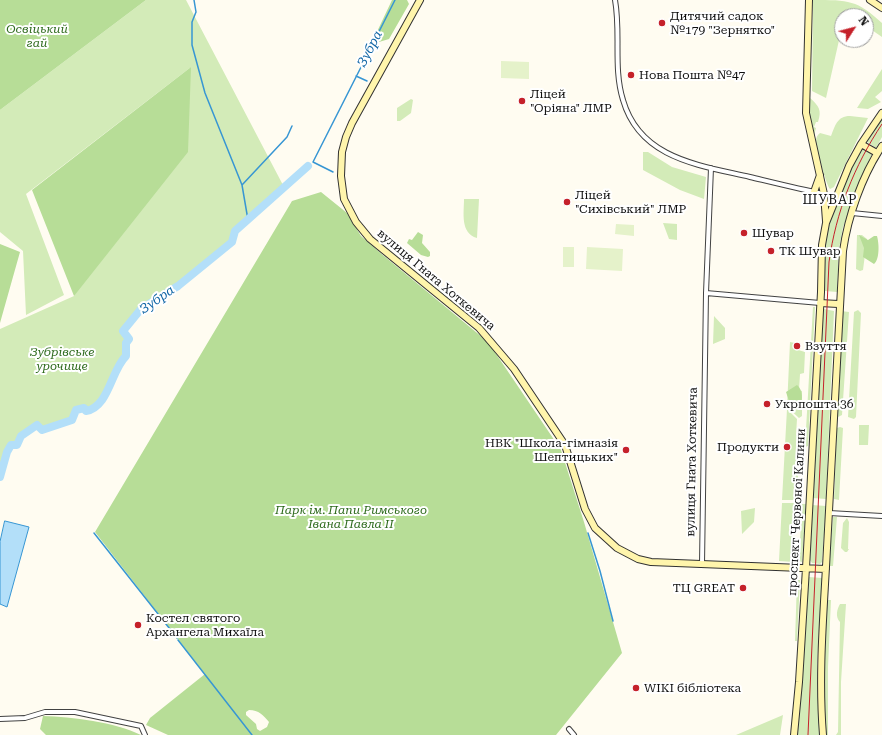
<!DOCTYPE html>
<meta charset="utf-8">
<style>
body{margin:0}
#map{position:relative;width:882px;height:735px;overflow:hidden;background:#fffcf1;font-family:"Roboto Serif",serif}
canvas{display:block}
.north{position:absolute;left:834px;top:8px;width:40px;height:40px;box-sizing:border-box;background:#fff;border:1px solid #9f9f9f;border-radius:50%;rotate:54deg;font-size:11px;font-weight:700;line-height:16px;text-align:center;color:#0f0f0f}
.north::after{content:'';display:block;margin:auto;width:14px;height:18px;background:#c5212a;clip-path:polygon(50% 0,100% 100%,50% 72%,0 100%)}
</style>
<div id="map">
<canvas width="882" height="735"></canvas>
<div class="north">N</div>
</div>
<script>
const g = document.querySelector('canvas').getContext('2d');
g.lineJoin = 'round';
function fillPath(path, color) { g.fillStyle = color; g.fill(path, 'evenodd'); }
function trace(path, color, width, dash) { g.strokeStyle = color; g.lineWidth = width; g.lineCap = dash ? 'butt' : 'round'; g.setLineDash(dash || []); g.stroke(path); }
function label(font, color, halo, rows, align = 'center') {
  g.font = font + ' "Roboto Serif",serif'; g.lineWidth = 4; g.setLineDash([]); g.textBaseline = 'middle'; g.strokeStyle = halo; g.fillStyle = color; for (const [text, x, y, turn = 0] of rows) {
    g.save(); g.translate(x, y); g.rotate((+turn || 0) * Math.PI / 180); g.textAlign = isNaN(turn) ? turn : align; if (halo) g.strokeText(text, 0, 0); g.fillText(text, 0, 0); g.restore();
  }
}
const green = new Path2D(`
 M146,0H186L284,187L235,231L232,242L178,286L141,309L123,330L129,339L126,343V356C111,370 109,407 86,411L84,408L76,410L72,420L42,430L37,425L21,436L17,445H11L7,452L0,477V329L74,296L191,67L26,194L64,295L26,315L23,251L0,232V110Z
 M813,0C849,0 857,0 882,23V37L866,26V16H852L846,11L844,16H842V27L826,98L812,91Z
 M882,69V91L875,97L881,102L868,109L857,108Z
 M810,98C819,106 822,110 818,122H816L814,127L816,128L814,136L810,118Z
 M411,99L413,100L411,113L400,121H397V108Z
 M850,116L868,118L834,187L830,189C826,185 816,147 816,141C816,138 817,135 820,133L831,136C835,126 837,116 850,116Z
 M882,118V137L876,148L866,141Z
 M863,149L872,154L843,227L839,249L837,292L825,291C825,276 824,261 825,247C827,221 847,170 863,149Z
 M643,152H648L672,167L706,177L704,199L680,190L643,170Z
 M464,199H479L477,238C460,233 464,213 464,199Z
 M663,223L677,224V240L669,239Z
 M857,235H862L867,239L863,270L860,271L856,269Z
 M813,307H815L808,446L805,447Z
 M824,309L834,311L826,499L812,498L822,312Z
 M858,310L861,313L856,417L854,419L848,417L854,312Z
 M841,311L849,312L842,415L838,417L836,416Z
 M714,316L725,328V339L713,344Z
 M790,342L795,343V349L805,352L804,373L800,374L799,390L802,391V416L799,418L787,407Z
 M787,409L797,419L796,435L800,436L799,456L796,459V474L798,476V500H782Z
 M859,425H869L868,445H859Z
 M840,427L843,428L839,500L834,499L837,428Z
 M782,503H794L792,540H795L794,562L779,561Z
 M802,504H806L802,562L799,561Z
 M812,505L826,506L822,562L820,564L812,563L810,560Z
 M755,508L754,522L742,534L741,511Z
 M833,517H837L833,566H829Z
 M847,518L849,522L848,549H849L847,552H845L841,548L843,523Z
 M809,577L822,578L817,664L819,735H796L802,683Z
 M797,580H800L797,641H795Z
 M827,600H831L828,667V735H825L824,667Z
 M840,604H846L841,682V735H836L838,732L840,622C835,617 837,609 840,604Z
 M783,715L780,735H736Z`);
const forest = new Path2D(`
 M0,0H146L0,110Z
 M392,0H407L409,4L389,39L379,42L376,40L375,36Z
 M191,67L188,152L74,296L32,190Z
 M321,192L347,213L361,236L384,256L488,342L561,450L584,522L622,653L556,735H168L146,725L150,718L205,674L95,532L292,201ZM249,710C259,710 263,715 269,722L267,727L260,731L257,729L256,724L246,715V712Z
 M418,232L423,235L422,243L430,252V256L428,257L421,255L407,243L409,239L412,240Z
 M859,235L868,240L874,236H877C879,243 880,259 874,264L863,257L864,248Z
 M0,244L20,252L0,323Z
 M797,385C803,390 803,400 800,407H791L786,392Z
 M43,716C72,717 115,722 141,735H46L40,729Z`);
const pitch = new Path2D(`
 M501,61L529,62V79L501,78Z
 M616,224L634,225V236L615,234Z
 M563,247H574V267H563Z
 M587,247L623,249L622,271L586,269Z`);
const water = new Path2D(`
 M5,521L29,527L7,607L0,604V542Z`);
const stream = new Path2D(`
 M194,0L196,12L192,22V45L205,93L242,185L248,220
 M356,76L367,81
 M333,172L313,162L395,0
 M242,185L287,137L292,126
 M94,533L177,638
 M588,533L600,571L613,621
 M178,640L252,735`);
const river = new Path2D(`
 M0,477L7,452L11,445H17L21,436L37,425L42,430L72,420L76,410L84,408L86,411C109,407 111,370 126,356V343L129,339L123,331L141,309L178,286L232,242L235,231L308,166`);
const street = new Path2D(`
 M615,0C621,33 613,68 623,100C640,159 699,165 750,177C775,183 799,189 824,194
 M852,213L882,216
 M706,293L820,303
 M829,513L882,516
 M702,564L706,293L711,168
 M0,719L25,718L45,712H75L141,726L145,735
 M569,729L574,735`);
const secondary = new Path2D(`
 M420,0L352,123L346,137L342,152L341,176L344,199L356,222L370,239L479,328L514,369L565,445L585,509L595,528L617,548L638,559L651,562L826,569
 M809,0L806,113L824,194L826,221
 M870,0L882,8
 M861,144L877,153
 M814,192L820,175
 M820,303L838,304
 M794,735L799,682L806,568L821,292L822,245L826,223L849,166L861,144L882,113
 M823,735C818,672 824,610 827,548C832,449 837,350 843,251C848,216 862,176 882,146`);
const tram = new Path2D(`
 M808,735L829,262C836,212 854,166 882,124`);
const markers = [
 [662,23,4,"#c5212a"],
 [631,75,4,"#c5212a"],
 [522,101,4,"#c5212a"],
 [567,202,4,"#c5212a"],
 [744,233,4,"#c5212a"],
 [771,251,4,"#c5212a"],
 [797,346,4,"#c5212a"],
 [767,404,4,"#c5212a"],
 [787,447,4,"#c5212a"],
 [626,450,4,"#c5212a"],
 [743,588,4,"#c5212a"],
 [138,625,4,"#c5212a"],
 [636,688,4,"#c5212a"]
];
const poiNames = [
 ["Дитячий садок",670,16],
 ["№179 \"Зернятко\"",670,30],
 ["Нова Пошта №47",639,75],
 ["Ліцей",530,94],
 ["\"Оріяна\" ЛМР",530,108],
 ["Ліцей",575,195],
 ["\"Сихівський\" ЛМР",575,209],
 ["Шувар",752,233],
 ["ТК Шувар",779,251],
 ["Взуття",805,346],
 ["Укрпошта 36",775,404],
 ["НВК \"Школа-гімназія",618,443,"right"],
 ["Шептицьких\"",618,457,"right"],
 ["Продукти",779,447,"right"],
 ["ТЦ GREAT",735,588,"right"],
 ["Костел святого",146,618],
 ["Архангела Михаїла",146,632],
 ["WIKI бібліотека",644,688]
];
const parkNames = [
 ["Освіцький",37,29],
 ["гай",37,43],
 ["Зубрівське",62,352],
 ["урочище",62,366],
 ["Парк ім. Папи Римського",351,510],
 ["Івана Павла ІІ",351,524]
];
const streetNames = [
 ["вулиця Гната Хоткевича",436,280,40],
 ["вулиця Гната Хоткевича",692,462,-89],
 ["проспект Червоної Калини",797,512,-87]
];
const waterNames = [
 ["Зубра",370,49,-63],
 ["Зубра",157,300,-35]
];
const neighbourhoodNames = [
 ["ШУВАР",830,200]
];
fillPath(green, '#d3ebb8');
fillPath(forest, '#b7dd97');
fillPath(pitch, '#e5f2ca');
fillPath(water, '#b3dff9');
trace(water, '#3796d3', 1);
trace(stream, '#3796d3', 1.5);
trace(river, '#b3dff9', 8);
trace(street, '#424242', 6);
trace(secondary, '#313131', 8);
trace(street, '#fff', 4);
trace(secondary, '#fff5ac', 6);
trace(tram, '#c5212a', 1);
for (const [x, y, r, color] of markers) { const dot = new Path2D(); dot.arc(x, y, r, 0, 2 * Math.PI); g.fillStyle = color; g.fill(dot); trace(dot, '#fff', 1.5); }
label('12px', '#0f0f0f', '#fff', poiNames, 'left');
label('italic 12px', '#2d6a1c', '#fff', parkNames);
label('12px', '#0f0f0f', '#fff', streetNames);
label('italic 13px', '#1267a6', '#fff', waterNames);
g.letterSpacing = '1px';
label('13px', '#0f0f0f', '#fff', neighbourhoodNames);
g.letterSpacing = '0px';
</script>
